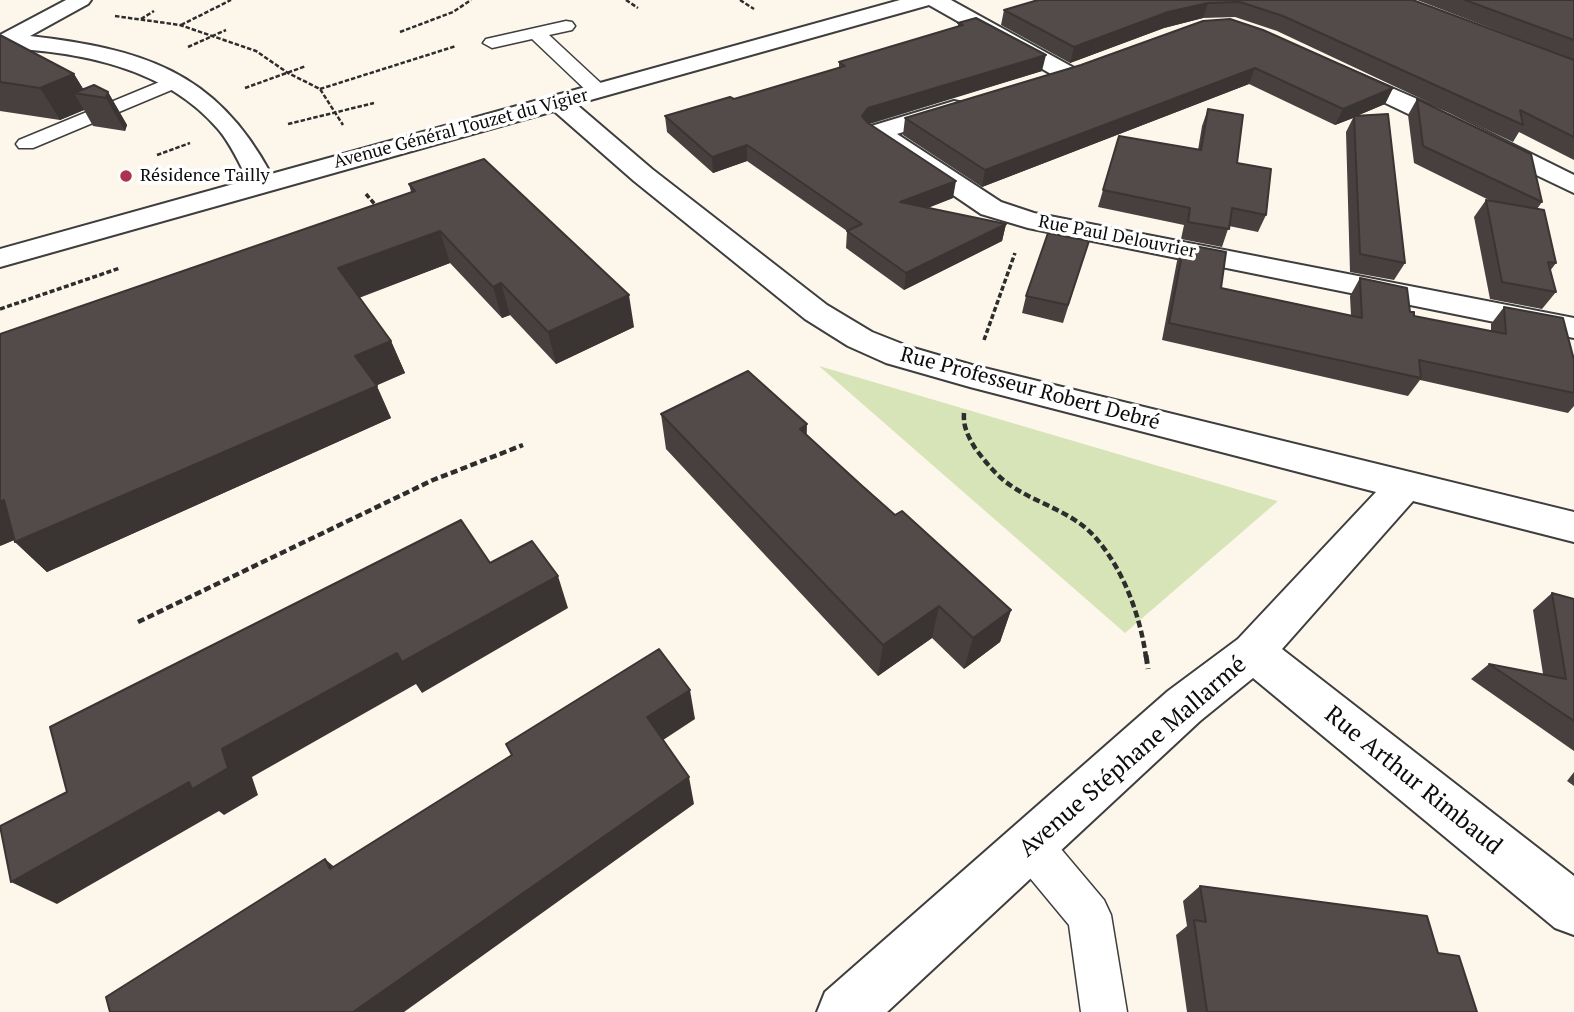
<!DOCTYPE html>
<meta charset="utf-8">
<style>
body{margin:0}
canvas{display:block;background:#fdf6eb}
</style>
<canvas width="1574" height="1012"></canvas>
<script>
const g = document.querySelector('canvas').getContext('2d');
g.lineJoin = 'round';
function fillPath(path, color) { g.fillStyle = color; g.fill(path, 'evenodd'); }
function trace(path, color, width, dash) { g.strokeStyle = color; g.lineWidth = width; g.lineCap = dash ? 'butt' : 'round'; g.setLineDash(dash || []); g.stroke(path); }
function label(font, color, halo, rows, align = 'center') {
  g.font = font + ' "PT Serif",serif'; g.lineWidth = 7; g.setLineDash([]); g.textBaseline = 'middle'; g.strokeStyle = halo; g.fillStyle = color; for (const [text, x, y, turn = 0] of rows) {
    g.save(); g.translate(x, y); g.rotate((+turn || 0) * Math.PI / 180); g.textAlign = isNaN(turn) ? turn : align; if (halo) g.strokeText(text, 0, 0); g.fillText(text, 0, 0); g.restore();
  }
}
const green = new Path2D(`
 M819,366L1277,501H1278L1125,633Z`);
const pathFar3 = new Path2D(`
 M626,0L638,8
 M740,0L754,9
 M115,16L180,25L256,51L288,73L320,89L343,125
 M141,19L154,11
 M181,25L231,0
 M400,32L453,12L471,0
 M188,47L226,30
 M245,88L306,66
 M320,89L456,46
 M288,124L374,103
 M157,155L190,143`);
const pathFar2 = new Path2D(`
 M366,194L378,208
 M0,309L120,268
 M984,340L1015,253`);
const pathFar1 = new Path2D(`
 M964,413C963,427 968,436 975,448C987,464 999,479 1016,489C1042,505 1073,513 1094,536C1123,568 1140,615 1146,657
 M138,622L433,480L523,445`);
const path = new Path2D(`
 M1146,655L1148,669`);
const service = new Path2D(`
 M566,21L572,22L575,26L572,30L549,35L605,87L608,91L605,95H591L532,39L492,48L483,43L486,39Z
 M174,76L181,78L184,82L181,86L33,148H19L16,144L19,140Z
 M1030,824L1045,830L1104,900L1111,915L1127,1012H1081L1069,925L1015,860L1009,845L1015,830Z`);
const minor = new Path2D(`
 M66,0H91L88,4L30,36C141,49 215,70 271,174L900,0H951L1076,69L1080,74L1076,79H1060L929,5L576,104L652,169L827,305L872,332L910,347L972,365L1574,512V542L1413,501L1282,649L1574,876V935L1555,928L1253,678L1200,721L887,1012H817L825,992L1168,691L1238,639L1376,492L970,387L886,363L848,346L805,319L634,181L554,111L0,267V249L248,180C239,163 231,144 218,129C165,67 78,51 0,48V35Z
 M1341,66L1447,112L1574,175V193L1333,78L1329,73L1333,68Z
 M954,101L963,103L966,108L963,113L897,134L1001,202L1034,213L1574,318V338L1028,228L981,214L868,137L864,132L868,127Z`);
const wall = new Path2D(`
 M1038,0H1413L1574,60V160L1519,132L1513,142L1277,31L1235,17L1203,18L1164,28L1070,63L1001,25L1004,10Z
 M1417,0H1574V60Z
 M1203,21L1393,88L1385,104L1359,115L1405,263L1394,280L1350,272L1346,132L1353,118L1335,125L1249,84L982,187L903,135L905,118L1081,65Z
 M958,23L1042,71L870,124L953,198L928,208L1006,224L1002,241L904,290L846,248L847,231L747,161L713,173L667,132L665,116L734,99L839,68V62L958,26Z
 M0,35L74,74L83,89L108,92L127,125L125,131L93,126L84,110L60,120L0,111Z
 M1417,99L1542,202L1537,209L1556,263L1550,271L1556,292L1542,309L1490,299L1474,217L1486,200L1493,202L1414,163L1408,115Z
 M1208,109L1266,215L1258,232L1229,226L1222,247L1181,239L1184,225L1098,207L1119,136L1198,150L1202,126Z
 M409,184L634,327L556,364L510,315L502,318L450,263L359,298L391,341L405,373L376,385L391,418L47,572L15,542L14,540L0,546L411,192Z
 M1089,241L1063,323L1022,313L1026,296Z
 M1184,244L1221,288L1351,316L1350,296L1360,278L1410,312L1414,316L1491,331V324L1504,307L1574,360V406L1568,413L1420,380L1408,396L1162,340L1177,261Z
 M661,414L807,435L895,515L1011,610L1000,642L964,669L932,638L878,676L666,449Z
 M1552,593L1574,599V751L1471,679L1489,664L1543,674L1533,610Z
 M1574,772V786L1567,781Z
 M1200,886L1438,953L1477,1012H1187L1176,935L1187,926L1183,901Z`);
const shadedWall = new Path2D(`
 M1208,3L1203,18L1164,28L1070,63L1074,47L1168,12Z
 M1046,55L1042,71L867,124L862,116L868,108Z
 M1255,68L1249,84L982,187L985,170Z
 M74,74L87,95L74,93L84,110L60,120L40,88Z
 M1393,88L1385,104L1354,117V116L1353,118L1335,125L1343,109Z
 M108,92L127,125L125,131L106,98Z
 M747,145V161L713,173L712,157Z
 M956,181L953,198L898,219L900,202Z
 M1006,224L1002,241L904,290L906,273Z
 M440,231L450,263L352,300L338,268Z
 M501,283L510,315L502,318L493,287Z
 M629,295L634,327L556,364L548,332Z
 M391,341L405,373L371,388L355,356Z
 M377,386L391,418L47,572L15,542Z
 M807,424L806,459L800,429Z
 M4,500L36,531L0,546V502Z
 M558,576L568,608L422,693L416,684L252,777L258,795L224,815L219,811L57,904L11,882L189,782L222,749L397,653Z
 M939,606L932,638L878,676L883,645Z
 M1011,610L1000,642L964,669L973,638Z
 M690,690L695,719L654,746L647,717Z
 M689,777L694,804L404,1012H353Z
 M325,859L352,882L330,869Z`);
const building = new Path2D(`
 M1038,0H1413L1574,60V137L1520,110L1523,125L1283,16L1240,2L1208,3L1168,12L1074,47L1004,10Z
 M1465,0H1574V40Z
 M976,18L1046,55L868,108L862,116L868,123L956,181L900,202L1006,224L906,273L847,231L862,224L747,145L712,157L665,116L730,97L734,99L845,66L839,62L963,25L958,23Z
 M1230,19L1263,30L1393,88L1343,109L1255,68L985,170L905,118L1081,65L1203,21Z
 M0,35L74,74L40,88L0,82Z
 M94,85L108,92L106,98L74,93Z
 M1417,99L1531,154L1542,202L1423,146Z
 M1208,109L1243,115L1237,163L1271,169L1266,215L1232,208L1229,229L1188,222L1190,208L1103,190L1119,136L1201,150Z
 M1388,114L1405,263L1360,254L1354,116Z
 M484,159L629,295L548,332L501,283L493,287L440,231L338,268L391,341L355,356L377,386L15,542L4,500L0,502V334L415,191L409,184Z
 M1486,200L1544,210L1556,263L1548,262L1556,292L1502,282Z
 M1048,233L1089,241L1068,305L1026,296Z
 M1184,244L1226,252L1221,288L1362,318L1360,278L1407,288L1410,312H1414V316L1506,334L1504,307L1563,318L1574,360V393L1419,360L1421,378L1169,323Z
 M748,371L807,424L800,429L860,484L895,515L902,511L1011,610L973,638L939,606L883,645L661,414Z
 M461,520L490,563L532,541L558,576L402,662L397,653L222,749L228,768L192,789L189,782L11,882L0,826L67,792L50,727Z
 M1552,593L1574,599V721L1489,664L1566,679Z
 M659,649L690,690L647,717L689,777L353,1012H110L106,997L325,859L330,869L512,755L506,744Z
 M1200,886L1427,916L1438,953L1459,956L1477,1012H1207L1194,920L1206,922Z`);
const markers = [
 [126,176,7,"#ae314e"]
];
const farStreetnames = [
 ["Avenue Général Touzet du Vigier",461,129,-15],
 ["Rue Paul Delouvrier",1117,237,11]
];
const farPoinames = [
 ["Résidence Tailly",140,176]
];
const streetNames = [
 ["Rue Professeur Robert Debré",1030,389,15]
];
const nearStreetnames = [
 ["Avenue Stéphane Mallarmé",1133,757,-41],
 ["Rue Arthur Rimbaud",1413,781,39]
];
fillPath(green, '#d7e4b8');
trace(service, '#3e3e3e', 3);
trace(minor, '#3e3e3e', 4);
trace(pathFar3, '#2d2d2d', 2.5, [4.5, 2]);
trace(pathFar2, '#2d2d2d', 3.5, [5, 2.5]);
trace(pathFar1, '#2d2d2d', 4.5, [7, 3.5]);
trace(path, '#2d2d2d', 5, [9, 4.5]);
fillPath(service, '#fff');
fillPath(minor, '#fff');
fillPath(wall, '#47403f');
fillPath(shadedWall, '#3a3433');
fillPath(building, '#534b49');
trace(building, '#3a3433', 2);
for (const [x, y, r, color] of markers) { const dot = new Path2D(); dot.arc(x, y, r, 0, 2 * Math.PI); g.fillStyle = color; g.fill(dot); trace(dot, '#fff', 2.5); }
label('18px', '#0b0b0b', '#fff', farStreetnames);
label('18px', '#0b0b0b', '#fff', farPoinames, 'left');
label('21px', '#0b0b0b', '#fff', streetNames);
label('24px', '#0b0b0b', '#fff', nearStreetnames);
</script>
